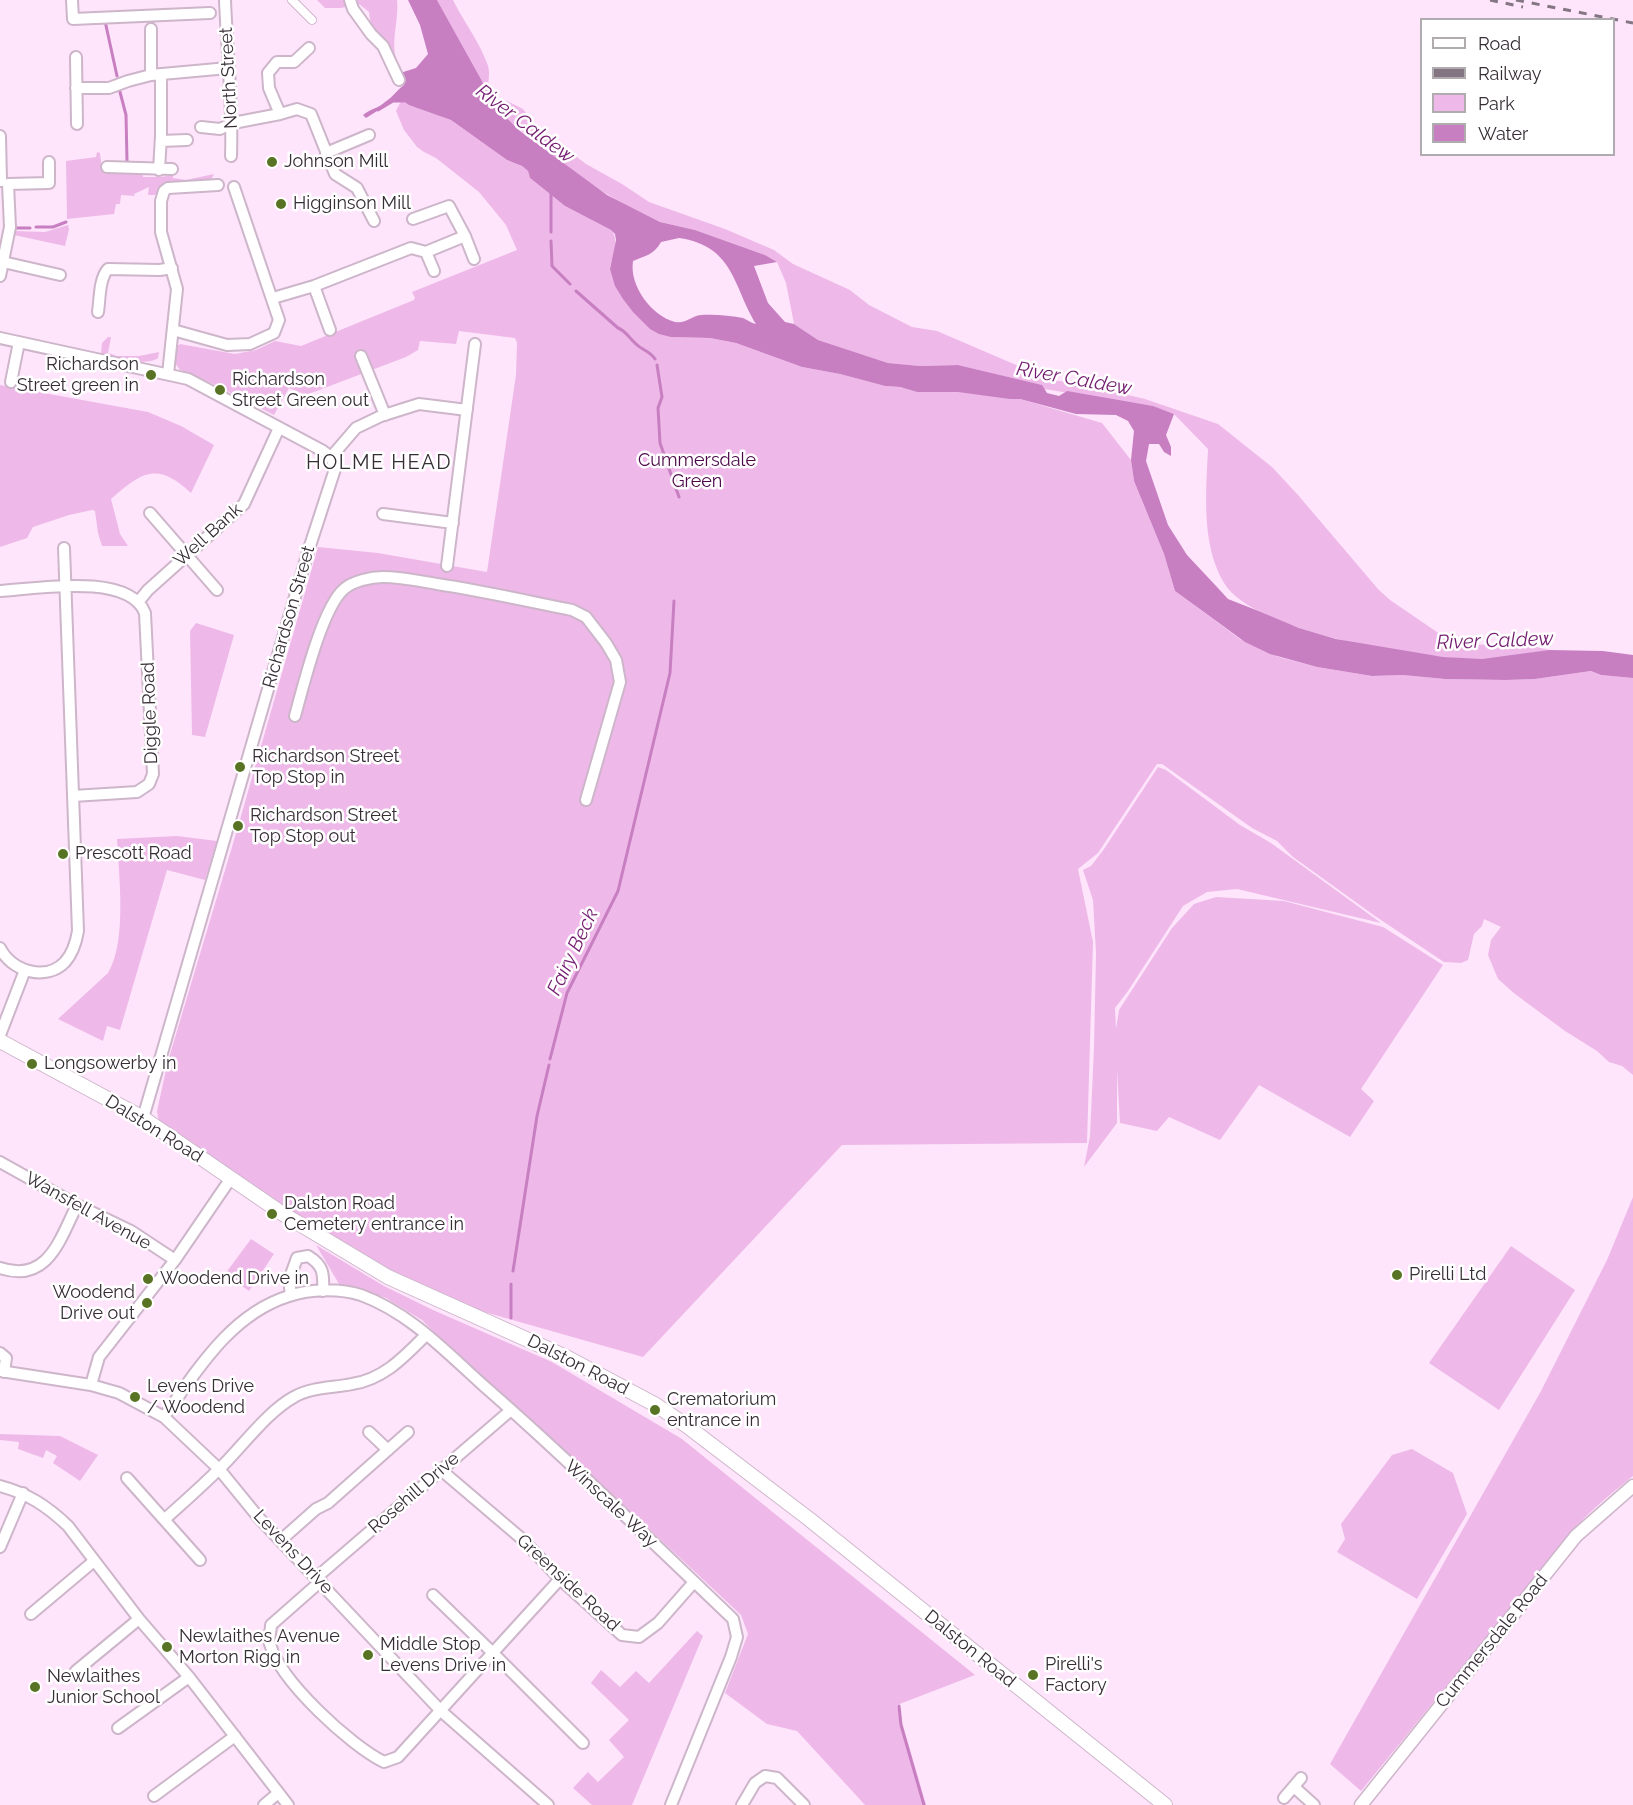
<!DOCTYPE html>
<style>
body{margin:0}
#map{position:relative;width:1633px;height:1805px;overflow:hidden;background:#fee5fb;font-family:Raleway,sans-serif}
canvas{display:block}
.legend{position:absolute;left:1420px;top:18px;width:195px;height:138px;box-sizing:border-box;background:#fff;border:2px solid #afabae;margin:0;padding:8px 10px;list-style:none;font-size:18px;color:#362d35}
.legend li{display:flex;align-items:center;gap:12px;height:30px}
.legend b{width:30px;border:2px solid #afabae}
</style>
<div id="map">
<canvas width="1633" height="1805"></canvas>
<ul class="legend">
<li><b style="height:8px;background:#fff"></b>Road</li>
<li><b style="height:8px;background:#847582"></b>Railway</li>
<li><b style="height:16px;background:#eeb9e9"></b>Park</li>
<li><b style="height:16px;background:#c77fc1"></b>Water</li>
</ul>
</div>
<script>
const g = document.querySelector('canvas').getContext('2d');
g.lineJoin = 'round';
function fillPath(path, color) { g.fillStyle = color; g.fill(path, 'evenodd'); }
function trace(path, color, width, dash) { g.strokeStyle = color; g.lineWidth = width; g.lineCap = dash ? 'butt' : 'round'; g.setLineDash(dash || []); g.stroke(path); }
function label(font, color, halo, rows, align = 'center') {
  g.font = font + ' Raleway,sans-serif'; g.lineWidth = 5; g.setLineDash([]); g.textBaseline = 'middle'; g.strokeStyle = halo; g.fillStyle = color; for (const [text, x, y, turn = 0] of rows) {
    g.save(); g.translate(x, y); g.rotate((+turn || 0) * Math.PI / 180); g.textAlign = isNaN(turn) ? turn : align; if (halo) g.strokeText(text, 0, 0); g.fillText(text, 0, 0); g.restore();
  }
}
const green = new Path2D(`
 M317,0H397C399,21 391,38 396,59L392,61L385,39L372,33L369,12L359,4L341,8H325Z
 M437,0H453L455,4C465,23 479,42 487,63C494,80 479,91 501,104L507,101L523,109L536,126L586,164L622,184L649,202L725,229L774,250L793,264L850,290L869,305L912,327L937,331L1051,380L1076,383L1145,399L1218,424L1272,467L1298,495L1378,589L1390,600L1456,645L1524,644L1549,650C1527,653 1503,659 1481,659C1425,660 1254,633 1224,583C1201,544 1206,493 1208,449L1174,414L1152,406L1044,389L1041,385L958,365L920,366L888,363L818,340L794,324L786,283L777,262L765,255L695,230L660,222L624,204L593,186L506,119L491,103L482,81Z
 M401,101L451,120L507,160L522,166L528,171L530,178L565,206L611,230C620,239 612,257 610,269L671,337L710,338L736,343L802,367L840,374L885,386L900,387L917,392L957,391L1020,399L1102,423L1131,460L1134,481L1164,554L1175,591L1240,639L1279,657L1317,667L1372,676L1403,675L1445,679L1506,680L1535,679L1591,671L1601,675L1633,678V1075L1622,1066L1609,1062L1597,1051L1565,1031L1515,994L1498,979L1488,955L1491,940L1501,927L1484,919L1482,926L1474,934L1468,960L1461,963L1444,962L1375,916L1293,857L1277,841L1252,828L1162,764H1157L1098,853L1078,869L1093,942L1087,1143L842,1145L643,1357L435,1298L388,1277L159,1123L157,1111L168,1061L237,830L318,547L378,553L487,572L516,375L517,343L515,338L459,331L456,344L420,341L418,350L406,357L306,395L289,388L274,415L211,383L180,370L175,363L176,347L180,344L235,354L256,350L275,341L301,346L414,300L415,298L412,292L517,250L506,225L479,192L436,158L424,152L417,147L404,130L396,111Z
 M97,152L100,153L102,170L143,173V177H160L173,175V178L186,180L214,174L210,182L160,190L155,195H148L149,187L134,194L135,196L121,195L120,204H116L114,214L67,219L66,161L96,157Z
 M68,225L69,229L65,246L14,235L15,231L45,232Z
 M108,337H111L108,353L117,356H139L159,352L158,358C147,366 117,359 104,357L101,354L102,343Z
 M0,385L148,412L181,426L214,445L191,493C157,461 142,472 111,499L120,534L128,546H102L98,533L95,511L92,510L69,515L33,527L27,538L0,547Z
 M196,623L234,635L205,737L192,735L190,631Z
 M1158,767L1166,770L1240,825L1271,843L1381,923L1237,889L1207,892L1183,906L1128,991L1115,1008L1116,1029L1119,1010L1172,928L1194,904L1216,897L1284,901L1383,927L1443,965L1361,1089L1374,1101L1350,1137L1259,1085L1220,1140L1169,1117L1157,1131L1120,1123L1117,1070V1123L1084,1167L1090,1136L1094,1047L1096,953L1093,900L1083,870L1091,866L1104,849Z
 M177,836L217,841L205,880L167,870L120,1030L107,1026L103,1041L58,1019L108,973C127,942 119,876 117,839Z
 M1633,1197V1476C1606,1498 1580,1518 1560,1547L1361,1791L1330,1764L1541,1391L1607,1260Z
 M251,1239L274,1254L249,1291L225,1274Z
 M316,1245L384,1286L433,1310L552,1362L682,1439L975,1675L897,1705L926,1805H865L797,1731L767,1724L725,1693L748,1634L741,1615L568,1453L442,1340L422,1320L386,1298L339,1284Z
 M1511,1246L1575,1290L1499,1410L1429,1363Z
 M0,1434L60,1436L98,1455L80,1481L53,1463L57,1456L46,1450L43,1458L18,1449L19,1442L0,1440Z
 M1412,1449L1453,1473L1467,1514L1417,1599L1337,1552L1345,1539L1341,1524L1392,1455Z
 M697,1631L703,1636L632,1805H592L573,1788L588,1772L598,1782L624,1757L609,1740L629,1720L591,1683L601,1670L620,1687L636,1671L649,1683Z`);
const water = new Path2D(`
 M408,0H437L482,81L491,103L520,131L607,195L660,222L695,230L765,255L777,262L754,266L768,303L785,322L794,324L818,340L888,363L920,366L958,365L1042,385L1047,393L1059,396L1067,391L1153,406L1174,414L1166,435L1171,447V456L1164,452L1159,444H1149L1146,461L1168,525L1187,555L1217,587L1228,599L1256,610L1299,628L1336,639L1443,657L1482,659L1549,650L1603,651L1633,655V678L1601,675L1591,671L1535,679L1506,680L1445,679L1403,675L1372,676L1317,667L1270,654L1245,642L1175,591L1164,554L1134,481L1131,460L1134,431L1128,421L1116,415L1076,414L1020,399H1010L958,392H917L900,387L885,386L840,374L802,367L736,343L710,338L671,337L659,334L650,329L633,312L623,299L615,286L610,269L616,240L615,234L611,230L565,206L530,178L528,171L522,166L507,160L451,120L409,105L403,101H393L366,118L363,115C370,109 379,108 385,102C393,97 397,90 404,85L400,73L416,68L428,54L420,25ZM679,238C734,246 733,286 756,324C751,323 748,320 743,318C734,316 711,314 701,315C691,316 686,324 675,322C652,316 629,286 633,261C645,256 655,254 661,242Z`);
const stream = new Path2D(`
 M105,21L117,76
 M120,92L126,115L127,161
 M378,110L393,101H404
 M36,227H53L66,222
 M15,228H30
 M551,232V192
 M551,241L552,266L570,284
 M576,291L618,328C626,331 629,338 636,344C642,350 650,351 655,359
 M657,365L662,397L658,408L660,443L679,497
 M550,1059L567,993L618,891L670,673L674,601
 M513,1271L537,1116L549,1065
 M511,1318V1284
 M899,1706L901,1725L924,1805`);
const pedestrian = new Path2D(`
 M292,0L312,20`);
const minor = new Path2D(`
 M72,0L73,19L210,13
 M225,0C227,52 233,104 231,156
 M350,0L353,9L371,34L383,46L399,80
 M151,29V75
 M76,57L77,124
 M76,88H109L128,81L151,75L228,68
 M280,114L269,88L268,73L277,62H294L309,48
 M201,127L220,129L233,123L280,114L297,109L311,114L335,174L357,188L374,221
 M0,136L1,181
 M161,141L187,140
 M326,153L369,135
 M107,167L172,169
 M159,170L161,136V74
 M413,219L449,206L465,236L474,259
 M426,252L465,236
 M3,262L60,275
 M0,276L10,227L8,184L49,183V162
 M314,286L330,330
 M273,298L314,286L411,248L426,252L434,271
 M98,312C100,299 99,279 108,269L160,270L172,268
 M173,330L227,345L250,344L274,333L279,320L234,187
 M0,338L188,379L323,451L331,457L335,469L308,552L143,1118
 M361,356L385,415
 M168,374L177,289L161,232V201L164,191L168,188L218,185
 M11,382L19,342
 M331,457L356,428L381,416L419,404L467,410
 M150,513L217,590
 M383,514L453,523
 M447,566L475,344
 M0,591C35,589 129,572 145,613L153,774L149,784L137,792L73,796
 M139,601L148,590L244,504L279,428
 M295,716C303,687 322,608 344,589C353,581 371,577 383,577C401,577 419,581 437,584C483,591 527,601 572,610L586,617L606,643L616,660L620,682L586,800
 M0,948C11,971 46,982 65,962C73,953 76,943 78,931L64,548
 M0,1035L25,970
 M0,1162L77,1205L131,1231L175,1260
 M0,1268C48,1284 60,1239 77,1205
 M291,1295L289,1280L297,1258L308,1256C323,1265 324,1273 323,1291
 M0,1353L6,1358L4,1372
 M0,1371L91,1385L119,1393L164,1417L219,1469L259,1518L441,1711L548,1805
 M91,1385L99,1357L175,1260L231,1178
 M164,1417C197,1370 231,1314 289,1296C310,1289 339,1288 361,1295C410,1313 446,1352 484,1386C570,1461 651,1541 733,1619L737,1637L731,1657L671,1805
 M369,1432L388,1450
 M441,1470L522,1539L560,1579L622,1635L639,1637L658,1623L694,1582
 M127,1478L200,1560
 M0,1486C27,1493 47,1506 68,1526L139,1619L189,1677L288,1805
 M165,1519C186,1500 208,1481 228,1460C247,1440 270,1410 294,1397C311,1387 333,1388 352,1384C384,1379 404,1357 426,1335
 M281,1540L316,1509L328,1503L408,1432
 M0,1547L23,1493
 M317,1577L511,1410
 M321,1581L271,1625C271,1631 268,1639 270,1644C280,1681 351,1746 384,1762L398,1757L560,1579
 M433,1595L493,1653L583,1743
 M31,1614L94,1561
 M76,1671L139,1619
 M118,1728L189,1677
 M1294,1787L1314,1805
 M154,1796L235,1736
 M1284,1798L1301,1778
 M264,1805L277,1794
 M742,1805L755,1783L765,1776L777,1778L804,1805`);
const tertiary = new Path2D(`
 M1361,1805L1576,1536L1633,1486`);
const secondary = new Path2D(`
 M0,1041L143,1118L283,1214L388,1277L566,1357L656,1405L687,1426L809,1519L1165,1805`);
const rail = new Path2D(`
 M1490,0L1523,7
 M1516,0L1633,23`);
const markers = [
 [272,162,6,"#597325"],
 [281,204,6,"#597325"],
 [151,375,6,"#597325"],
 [220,390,6,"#597325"],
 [240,767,6,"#597325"],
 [238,826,6,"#597325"],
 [63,854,6,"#597325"],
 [32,1064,6,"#597325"],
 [272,1214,6,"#597325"],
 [1397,1275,6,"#597325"],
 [148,1279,6,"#597325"],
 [147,1303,6,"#597325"],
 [135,1397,6,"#597325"],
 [655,1410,6,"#597325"],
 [167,1647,6,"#597325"],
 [368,1655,6,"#597325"],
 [1033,1675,6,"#597325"],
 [35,1687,6,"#597325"]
];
const streetNames = [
 ["North Street",229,78,-93],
 ["Well Bank",208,535,-42],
 ["Richardson Street",289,617,-74],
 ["Diggle Road",150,713,-92],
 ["Dalston Road",154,1129,32],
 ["Wansfell Avenue",88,1211,29],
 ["Dalston Road",578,1365,27],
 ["Rosehill Drive",414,1493,-41],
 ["Winscale Way",611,1504,43],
 ["Levens Drive",293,1552,47],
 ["Greenside Road",568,1583,43],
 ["Cummersdale Road",1492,1641,-51],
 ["Dalston Road",970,1649,39]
];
const poiNames = [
 ["Johnson Mill",284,162],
 ["Higginson Mill",293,204],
 ["Richardson",139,365,"right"],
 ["Street green in",139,386,"right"],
 ["Richardson",232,380],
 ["Street Green out",232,401],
 ["Richardson Street",252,757],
 ["Top Stop in",252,778],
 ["Richardson Street",250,816],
 ["Top Stop out",250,837],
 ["Prescott Road",75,854],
 ["Longsowerby in",44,1064],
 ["Dalston Road",284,1204],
 ["Cemetery entrance in",284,1225],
 ["Pirelli Ltd",1409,1275],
 ["Woodend Drive in",160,1279],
 ["Woodend",135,1293,"right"],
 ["Drive out",135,1314,"right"],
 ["Levens Drive",147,1387],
 ["/ Woodend",147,1408],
 ["Crematorium",667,1400],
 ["entrance in",667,1421],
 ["Newlaithes Avenue",179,1637],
 ["Morton Rigg in",179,1658],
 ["Middle Stop",380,1645],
 ["Levens Drive in",380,1666],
 ["Pirelli's",1045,1665],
 ["Factory",1045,1686],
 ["Newlaithes",47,1677],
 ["Junior School",47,1698]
];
const parkNames = [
 ["Cummersdale",697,461],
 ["Green",697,482]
];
const waterNames = [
 ["River Caldew",525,124,37],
 ["River Caldew",1074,379,10],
 ["River Caldew",1495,641,-2],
 ["Fairy Beck",573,952,-65]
];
const neighbourhoodNames = [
 ["HOLME HEAD",379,463]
];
fillPath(green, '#eeb9e9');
fillPath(water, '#c77fc1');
trace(stream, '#c77fc1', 3);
trace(pedestrian, '#cdb5ca', 10);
trace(minor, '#cdb5ca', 14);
trace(tertiary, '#cdb5ca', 15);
trace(secondary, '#cdb5ca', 16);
trace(pedestrian, '#fff', 8);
trace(minor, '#fff', 10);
trace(tertiary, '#fff', 12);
trace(secondary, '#fff', 14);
trace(rail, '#847582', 3, [8, 8]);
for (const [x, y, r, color] of markers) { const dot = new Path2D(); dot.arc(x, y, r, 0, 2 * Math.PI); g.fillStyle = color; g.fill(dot); trace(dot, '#fff', 2); }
label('18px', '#362d35', '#fff', streetNames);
label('18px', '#362d35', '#fff', poiNames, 'left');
label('18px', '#4c0849', '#fff', parkNames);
label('italic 20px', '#741e71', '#fff', waterNames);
g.letterSpacing = '1.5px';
label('20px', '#362d35', '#fff', neighbourhoodNames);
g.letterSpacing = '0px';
</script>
